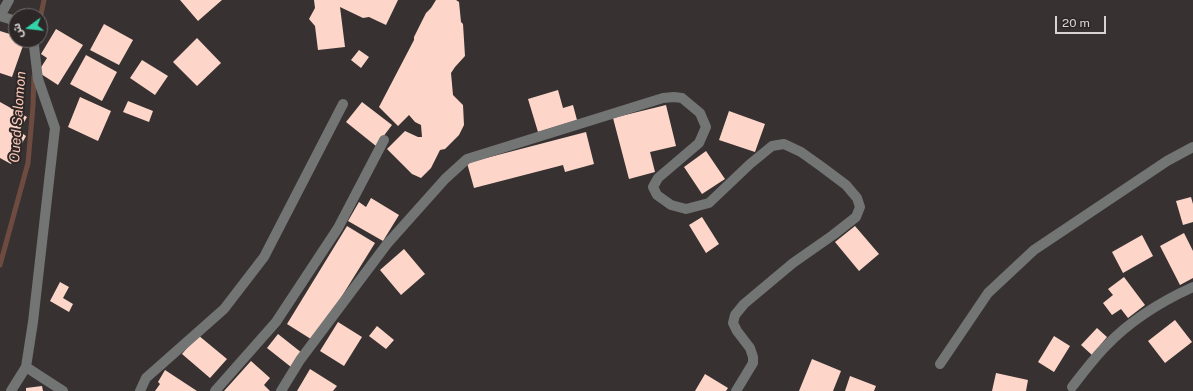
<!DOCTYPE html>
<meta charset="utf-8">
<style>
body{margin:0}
#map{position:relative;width:1193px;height:391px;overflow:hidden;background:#373231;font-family:"Public Sans","Noto Sans Arabic",sans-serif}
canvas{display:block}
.north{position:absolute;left:8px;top:8px;width:40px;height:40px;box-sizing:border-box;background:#2d2827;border:1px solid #716c6b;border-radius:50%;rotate:255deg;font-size:11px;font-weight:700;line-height:16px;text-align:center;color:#d6d3d2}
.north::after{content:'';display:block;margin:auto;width:14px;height:18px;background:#33d4a8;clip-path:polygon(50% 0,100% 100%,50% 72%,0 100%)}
.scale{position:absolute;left:1055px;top:16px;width:51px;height:18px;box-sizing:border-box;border:2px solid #d6d3d2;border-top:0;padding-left:5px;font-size:12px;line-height:14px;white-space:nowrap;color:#d6d3d2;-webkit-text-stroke:3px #2d2827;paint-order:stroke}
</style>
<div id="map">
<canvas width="1193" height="391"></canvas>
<div class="north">ش</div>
<div class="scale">20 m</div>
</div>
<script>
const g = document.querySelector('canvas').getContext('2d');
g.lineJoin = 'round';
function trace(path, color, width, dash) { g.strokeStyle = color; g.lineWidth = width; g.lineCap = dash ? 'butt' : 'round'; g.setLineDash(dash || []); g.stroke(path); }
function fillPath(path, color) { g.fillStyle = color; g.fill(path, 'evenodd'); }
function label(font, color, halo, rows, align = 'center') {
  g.font = font + ' "Public Sans",sans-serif'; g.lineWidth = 4; g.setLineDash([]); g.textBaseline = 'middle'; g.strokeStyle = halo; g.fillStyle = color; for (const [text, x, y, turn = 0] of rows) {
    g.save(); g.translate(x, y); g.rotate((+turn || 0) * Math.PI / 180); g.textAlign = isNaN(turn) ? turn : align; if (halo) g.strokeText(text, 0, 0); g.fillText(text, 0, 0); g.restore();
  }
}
const stream = new Path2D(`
 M40,19L44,0
 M0,265L28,163L33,106L34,76`);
const building = new Path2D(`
 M180,0H222L198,21Z
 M314,0H398L386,25L369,17L363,18L340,7L345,47L318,50L315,26L309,19L315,8Z
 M436,0H456L459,2L461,22L463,24L465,56L455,67L451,73L453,95L463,105L464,125L459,135L445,149L440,150L431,168L421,178L412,174L387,149L405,131L418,137H422L421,125L415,122L409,115L398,126L379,107L414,40V37L426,13L431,8Z
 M104,24L133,40L119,65L90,50Z
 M56,29L83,45L58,85L38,72L47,58L41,54Z
 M0,31L16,36V40H25L12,77L0,73Z
 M197,38L221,63L197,86L173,62Z
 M359,50L369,57L361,68L351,60Z
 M86,55L117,72L102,101L70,84Z
 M142,60L168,76L155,95L130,78Z
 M558,90L563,108L573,105L577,120L538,132L528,99Z
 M80,97L111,111L98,141L68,127Z
 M128,101L153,111L149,122L123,112Z
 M0,102L27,117L19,131L26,136L11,164L0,158Z
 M362,102L392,125L376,146L346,122Z
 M666,105L676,146L650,152L655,172L629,179L613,118Z
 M729,111L765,124L755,152L719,140Z
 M586,132L594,164L565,172L563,165L474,188L467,163Z
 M706,151L725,179L702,194L684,167Z
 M1191,197L1193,204V222L1183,225L1176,201Z
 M371,198L399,215L383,241L348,221L359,202L366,207Z
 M702,217L719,244L706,253L689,225Z
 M347,226L375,243L314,341L287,324Z
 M855,226L879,254L859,271L835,242Z
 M1184,233L1193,251V278L1180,285L1160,246Z
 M1142,235L1153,256L1123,273L1112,252Z
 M404,249L425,274L401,295L380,270Z
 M1124,277L1145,305L1128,318L1121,309L1112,315L1103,303L1113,295L1108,289Z
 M60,282L69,287L63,298L73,304L69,312L50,301Z
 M1175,320L1192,342L1165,363L1148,341Z
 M338,322L362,337L344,366L320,351Z
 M377,326L394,340L386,349L369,336Z
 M1097,328L1107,337L1092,355L1081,345Z
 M278,334L302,353L291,367L267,348Z
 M198,335L227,359L210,378L182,354Z
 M1054,336L1070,346L1054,372L1038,362Z
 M812,359L841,371L833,391H799Z
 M251,361L270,378L264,385L270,391H224Z
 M310,369L337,386L333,391H297Z
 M165,370L197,391H155L160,384L158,382Z
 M996,373L1028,380L1026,391H992Z
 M705,374L728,388L726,391H695Z
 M850,376L876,386L874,391H845Z
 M42,386L43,391H26V388Z`);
const minor = new Path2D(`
 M0,16L9,0
 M0,16L16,21
 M940,364L988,293L1034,250L1167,161L1193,147
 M26,367L33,322L55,128L38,79L34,46L32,40
 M1072,387C1083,373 1094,358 1107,345C1131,320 1162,301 1193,287
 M11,391L26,367L63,391
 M140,391L146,378L224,309L264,257L343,104
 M215,391L276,322L338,228L384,140
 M281,391L300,360L387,244L445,179L467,159L663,98L674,97L682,98L700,113L706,127L699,143L658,178L653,187L657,195L671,205L686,209L709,203L750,164L772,146L784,144L801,152L822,167L846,185L857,198L860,207L856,217L833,235L793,263L744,304L735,315L733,323L737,331L750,348L753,357V363L736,391`);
const waterNames = [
 ["Oued Salomon",18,117,-86]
];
trace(stream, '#6e4b40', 5);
fillPath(building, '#fdd6c9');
trace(minor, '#727574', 10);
label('italic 14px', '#fbc6b5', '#2d2827', waterNames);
</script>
